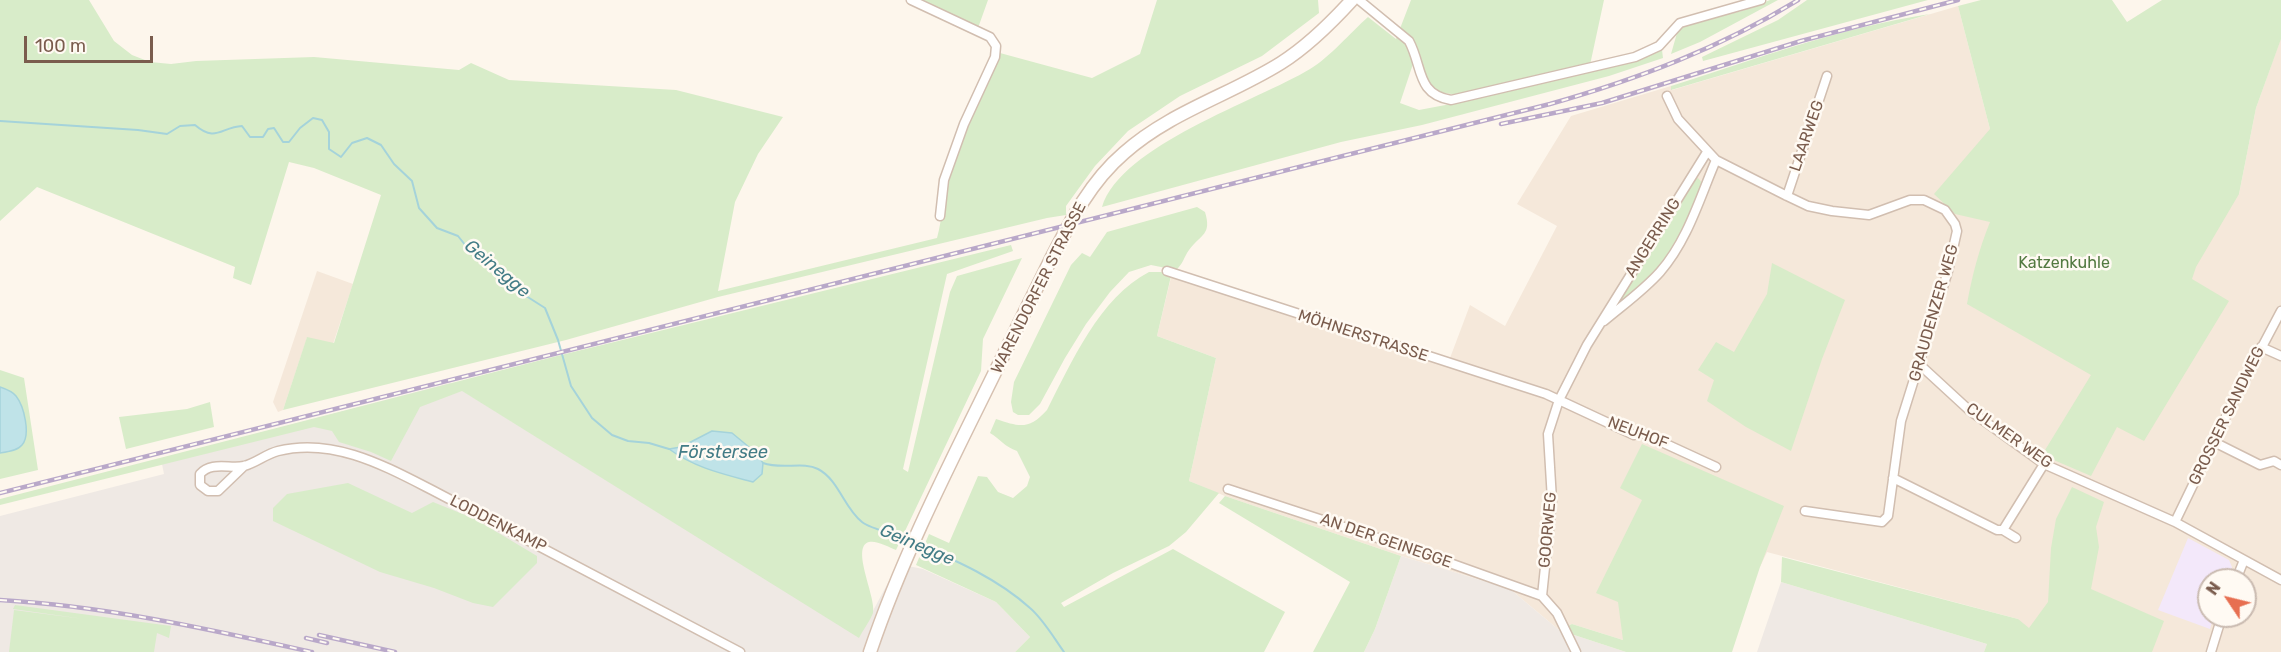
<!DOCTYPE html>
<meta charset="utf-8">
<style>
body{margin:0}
#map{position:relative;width:2281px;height:652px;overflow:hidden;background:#fdf6ec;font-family:Rubik,sans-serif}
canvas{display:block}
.north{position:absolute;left:2197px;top:568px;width:60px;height:60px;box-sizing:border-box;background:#fffaf3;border:2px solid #cabbb1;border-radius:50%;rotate:305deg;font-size:16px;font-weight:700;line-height:24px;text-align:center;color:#7a5c4d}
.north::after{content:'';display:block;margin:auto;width:21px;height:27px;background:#e76f51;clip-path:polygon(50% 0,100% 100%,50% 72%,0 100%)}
.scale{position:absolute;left:24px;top:36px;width:129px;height:27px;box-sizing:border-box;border:3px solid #7a5c4d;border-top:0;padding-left:8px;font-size:18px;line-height:21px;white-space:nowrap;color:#7a5c4d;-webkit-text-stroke:4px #fffaf3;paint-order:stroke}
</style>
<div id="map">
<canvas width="2281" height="652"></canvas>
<div class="north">N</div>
<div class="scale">100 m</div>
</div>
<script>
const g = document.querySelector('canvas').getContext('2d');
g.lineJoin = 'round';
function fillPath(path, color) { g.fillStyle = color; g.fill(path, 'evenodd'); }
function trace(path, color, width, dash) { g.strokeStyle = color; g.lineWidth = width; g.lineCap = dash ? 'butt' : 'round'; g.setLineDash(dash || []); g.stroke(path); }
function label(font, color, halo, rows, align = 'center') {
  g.font = font + ' Rubik,sans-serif'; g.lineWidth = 5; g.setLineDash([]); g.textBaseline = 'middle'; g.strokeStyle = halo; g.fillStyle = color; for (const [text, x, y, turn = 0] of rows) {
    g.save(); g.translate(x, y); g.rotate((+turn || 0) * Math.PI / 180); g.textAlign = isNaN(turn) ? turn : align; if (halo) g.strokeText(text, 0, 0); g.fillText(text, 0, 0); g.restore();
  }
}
const residential = new Path2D(`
 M1958,6L1990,129L2239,194L2256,108L2281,38V652H2009L2018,619L1767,552L1760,567L1623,640L1572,624L1559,630L1510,589L1401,556L1225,496L1189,481L1216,358L1157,336L1173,269L1213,286L1450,358L1470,305L1505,326L1557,226L1517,204L1571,116L1671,86L1672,90ZM2209,580H2245V616H2209Z
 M317,271L353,284L333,344L307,338L283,410L278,412L273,402Z`);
const industrial = new Path2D(`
 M450,383L859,637L898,564L923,569L996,602L1030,637L1015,652H0V516L164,474L161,459Z
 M1401,556L1510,589L1559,630L1626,652H1364L1375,629Z
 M1781,582L1987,644L1984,652H1757Z`);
const education = new Path2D(`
 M2188,538L2229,560L2232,567L2227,580H2209V616H2214L2210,629L2158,610Z`);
const green = new Path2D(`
 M0,0H89L114,41L132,55L150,62L171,64L196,61L314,57L459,70L471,63L509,80L676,90L783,117L758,154L735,202L718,291L937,238C943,217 942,198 947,179C959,135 981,94 1000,53L1092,78L1140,54L1157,0H1318L1319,13L1262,56L1180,96L1128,131L1095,166L1066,206V215L1047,218L718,297L566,340L283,410L307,337L334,343L381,195L314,168L289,162L251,285L233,278L235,267L37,187L0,221Z
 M918,0H988L978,28Z
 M1411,0H1604L1590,65L1461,95C1427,93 1425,83 1417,52L1400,103L1419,110L1472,100L1638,58L1662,50L1663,58L1609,76L1422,125L1341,142L1102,207C1121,145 1257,101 1310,69C1329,58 1351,32 1368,17L1396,39Z
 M1770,0H1778L1700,42L1671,54L1677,33L1686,24L1742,11Z
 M1807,0H1928L1703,61L1702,57L1778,20Z
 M1981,0H2112L2127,22L2162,0H2281V39L2256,108L2239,194L2196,267L2192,279L2229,301L2144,441L2117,427L2091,476L2042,455L2091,375L1967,304C1972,276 1979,249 1990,222L1955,214L1934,194L1990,129L1958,6Z
 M1930,14L1671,90V86C1756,59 1842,27 1930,14Z
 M1698,178L1703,184C1688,223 1670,261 1637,289C1632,294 1626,301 1619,303L1693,180Z
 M1197,207L1205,212C1212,235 1201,234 1189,250C1184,257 1183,264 1176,270L1151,265L1129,272L1110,292L1086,324L1065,358L1040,404L1029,415H1018L1013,412L1011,402L1014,382L1071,265L1082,253L1090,257L1107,232Z
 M1011,245L1013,251L947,274L903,469L908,472L950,292L957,276L1022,258L983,339L981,371L896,550C889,547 876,540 869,542C850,547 877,598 873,613C870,621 863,630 859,638L462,391L420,407L391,461L371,452L339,442L332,431L314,427L0,505V499L557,356Z
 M1772,263L1845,300L1822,359L1791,451L1746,427L1707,401L1714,380L1698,370L1716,342L1734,352L1767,294Z
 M1149,272H1161L1171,276L1157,336L1216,358L1189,481L1219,493L1186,532L1169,546L1113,573L1061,603L1064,607L1173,549L1285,612L1264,652H1015L1030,637L996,602L916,565L929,534L949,543L978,476L987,477L998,492L1013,498L1027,486L1030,477L1017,451C1005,447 1000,439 990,433L996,419C1020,427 1029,430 1047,410C1071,363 1100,297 1149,272Z
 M0,370L24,378L38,470L0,479Z
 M210,402L214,427L126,449L119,417L187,409Z
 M1642,444L1784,506L1760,567L1732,652H1626L1559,630L1572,624L1623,640L1618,602L1596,593L1642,500L1620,488Z
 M348,483L412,513L433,502L475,519L537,556V563L493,607L473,603L434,588L380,572L273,521V508L287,494Z
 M2072,487L2104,502L2096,527L2099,547L2091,589L2164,621L2152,652H1984L1987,644L1781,582L1782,557L2018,619L2029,628L2048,602L2051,548L2056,519Z
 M1225,496L1401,556L1375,629L1364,652H1313L1350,582L1219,503Z
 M15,605L171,626L169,638L157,633L154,652H9L14,610L84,619L13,609Z`);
const water = new Path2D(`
 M0,387C6,389 12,391 16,396C24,406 31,435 22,445C17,451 7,452 0,453Z
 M712,431L732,433L755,452L763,463L762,474L753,482C723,474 695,468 669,449L681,447Z`);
const stream = new Path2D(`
 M0,121L138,130L167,134L180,126L195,125C216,143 221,127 242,126L250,137H263L268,129L274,128L283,142H289L300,128L313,118L322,120L329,132V149L341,157L352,143L367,138L381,145L394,164L412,181L419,208L437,228L458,236L470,251L496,273L516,284L523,294L545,308L558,340L571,386L592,418L612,435L628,441L649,443L669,449
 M763,463C782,470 803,461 818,469C839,480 844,508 862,522C872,530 897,534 910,540
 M918,544C957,561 998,579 1030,608C1043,619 1054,638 1064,652`);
const street = new Path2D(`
 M911,0L990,37L996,46L995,57L964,124L944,180L940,216
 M1359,0L1409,41C1423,67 1416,94 1451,100L1635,57L1659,46L1680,23L1761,0
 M1667,96L1678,119L1716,160L1787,196L1808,206L1832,211L1869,215L1910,200H1924L1945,210L1955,224L1957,231L1948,271L1901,421L1888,516L1882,522L1805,511
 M1787,196L1827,76
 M1167,271L1546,394L1634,435L1642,433L1716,467
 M1604,321C1623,305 1644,290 1660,272C1688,240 1700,197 1716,160
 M2261,347L2281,356
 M1919,364L1969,410L2044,464L2175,522L2281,580
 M2214,442L2260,465L2274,461L2281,465
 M244,466L218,491H208L200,485V474C211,461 230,469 244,466C256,463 266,454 278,451C333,437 385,466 432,490L740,652
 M1893,478L1997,530H2003L2044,464
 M1228,489L1405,547L1542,596
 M2175,522L2235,398L2281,311
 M2003,530L2016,538
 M2236,580L2244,560
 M1576,652L1557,613L1542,596L1552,500L1548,434L1559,400L1587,345L1707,152
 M2211,652L2222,616`);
const secondary = new Path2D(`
 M870,652C904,551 955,454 1002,358C1018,326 1034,293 1050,261C1070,222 1090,182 1124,153C1170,112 1230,95 1281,63C1308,46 1331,23 1352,0`);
const rail = new Path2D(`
 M1501,124L1602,103L1801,41L1958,0
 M0,493L1550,104C1638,79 1720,48 1798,0
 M0,600C106,606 208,629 312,652
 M319,635L395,652
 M306,638L327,643`);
const streetNames = [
 ["LAARWEG",1807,136,-71],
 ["ANGERRING",1653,238,-58],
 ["WARENDORFER STRASSE",1039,288,-63],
 ["GRAUDENZER WEG",1934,313,-74],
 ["MÖHNERSTRASSE",1363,336,18],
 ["GROSSER SANDWEG",2227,416,-64],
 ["NEUHOF",1638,433,21],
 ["CULMER WEG",2009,436,35],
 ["LODDENKAMP",498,524,27],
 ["GOORWEG",1548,530,-85],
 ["AN DER GEINEGGE",1386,541,19]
];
const parkNames = [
 ["Katzenkuhle",2064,263]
];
const waterNames = [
 ["Geinegge",497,269,40],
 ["Förstersee",723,453],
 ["Geinegge",917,545,23]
];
fillPath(residential, '#f5e8da');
fillPath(industrial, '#efe9e4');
fillPath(education, '#f3e8fa');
fillPath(green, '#d8ecc9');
fillPath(water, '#bfe3e8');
trace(water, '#a5d3da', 1.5);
trace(stream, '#a5d3da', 2);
trace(street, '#d1beb0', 11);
trace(secondary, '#d6c0b0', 15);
trace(street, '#fff', 8);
trace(secondary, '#fff', 12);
trace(rail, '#b9a8c9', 4.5);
trace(rail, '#fffaf3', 2, [7]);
label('16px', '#7a5c4d', '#fffaf3', streetNames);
label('16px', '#537a41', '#fffaf3', parkNames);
label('italic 18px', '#437c86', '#fffaf3', waterNames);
</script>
